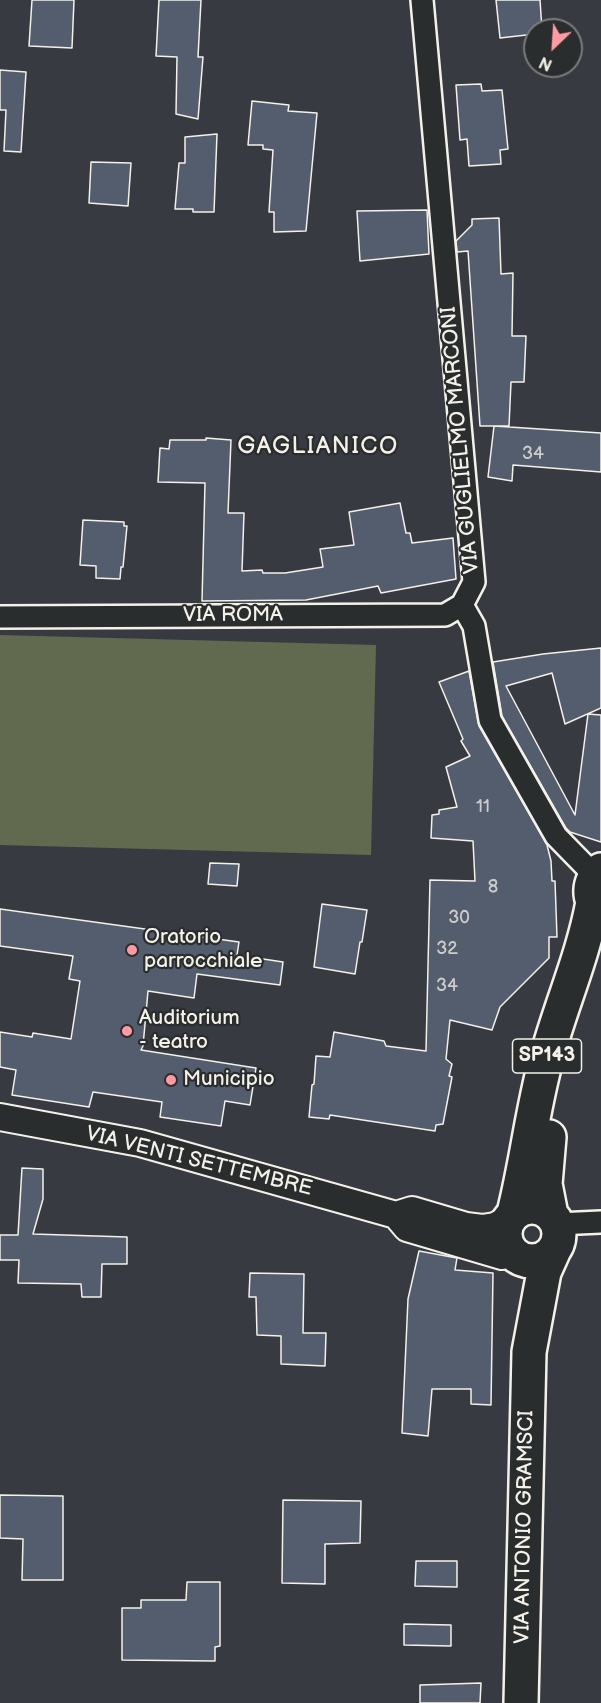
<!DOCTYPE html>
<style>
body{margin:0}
#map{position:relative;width:601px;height:1703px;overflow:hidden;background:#373b41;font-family:"Balsamiq Sans",sans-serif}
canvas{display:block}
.north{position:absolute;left:523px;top:18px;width:60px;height:60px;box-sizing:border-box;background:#2a2d2e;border:2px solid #7b7b78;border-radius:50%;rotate:205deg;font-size:16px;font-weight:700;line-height:24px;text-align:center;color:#f4f1e8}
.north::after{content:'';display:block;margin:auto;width:21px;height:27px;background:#ff9aa2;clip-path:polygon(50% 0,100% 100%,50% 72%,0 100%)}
</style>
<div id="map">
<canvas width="601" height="1703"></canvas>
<div class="north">N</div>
</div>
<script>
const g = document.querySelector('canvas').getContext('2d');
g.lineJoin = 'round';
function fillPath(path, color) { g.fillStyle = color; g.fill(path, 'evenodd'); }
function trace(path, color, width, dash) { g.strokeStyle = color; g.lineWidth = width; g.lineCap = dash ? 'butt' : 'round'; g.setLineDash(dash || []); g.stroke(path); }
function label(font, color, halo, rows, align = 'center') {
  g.font = font + ' "Balsamiq Sans",sans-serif'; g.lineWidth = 4.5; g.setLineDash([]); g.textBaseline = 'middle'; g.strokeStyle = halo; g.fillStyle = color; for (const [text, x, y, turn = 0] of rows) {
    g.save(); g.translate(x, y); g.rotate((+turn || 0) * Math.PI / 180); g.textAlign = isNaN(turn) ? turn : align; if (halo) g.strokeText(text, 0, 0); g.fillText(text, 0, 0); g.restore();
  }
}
const green = new Path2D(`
 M0,635L376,645L371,855L0,845Z`);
const building = new Path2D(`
 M32,0H74L72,48L29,46Z
 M159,0H201L198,57H203L198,119L176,114L177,57L156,56Z
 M496,0H540L542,30H535V34L500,38Z
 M0,70L26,72L21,152L4,151L6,110H0Z
 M481,84L482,91L502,90L508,149L500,150L501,164L469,166L467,139L460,140L456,85Z
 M252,101L289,105L288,111L317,113L306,231L274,232V212H269L273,150L263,149V145H248Z
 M217,134L214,212H193V209H175L179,163H185V137Z
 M91,162L131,163L128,206L89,203Z
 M427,210L429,254L360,261L357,211Z
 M499,218L501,274L513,273L512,336H526L524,382H511L509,426H480L468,251L457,252L456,241L472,225V219Z
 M494,426L601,433V472L513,465L512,481L488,477Z
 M206,438L231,440L228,513H244L242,571L262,570L263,573H285L323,567L320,549L354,545L349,512L400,503L406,533H410L412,543L453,538L456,579L381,593L378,586L306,600L202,601L205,483L158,482L160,448L169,449L170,440H206Z
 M83,520L124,522V526H127L123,567H121L120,579L96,578V566L80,565Z
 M601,648V708L565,724L552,673L506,686L575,815L588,714L601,715V842L570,832L566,828L502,716L493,662L543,654Z
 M469,671L479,726L547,845L551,861L552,881H555L557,937H549V958L500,1007L492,1030L450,1020L446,1059L452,1064L449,1076L452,1077L443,1124L436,1125L435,1131L330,1115L329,1119L309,1117L312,1085L314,1084L316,1056L330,1057L334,1032L384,1041L386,1046L426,1051L430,880L475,881L473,841L431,838L432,815L439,814V810L457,807L446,767L470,756L461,741L463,739L439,682Z
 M210,863L239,864L237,886L208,884Z
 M322,904L367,910L362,942H360L355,974L314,967Z
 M0,909L239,942L237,955L283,962L280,985L197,974L194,998L148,991L143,1046L141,1050L256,1068L250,1105L225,1101L221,1126L160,1117L162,1102L93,1092L89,1107L12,1095L16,1070L0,1067V1032L32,1037L33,1033L71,1039L80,981L69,979L73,956L0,946Z
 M22,1168L43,1169V1199L33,1234L127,1237V1264H102L101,1297H82L81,1284L18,1283L19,1260H0V1235H18Z
 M419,1251L457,1258L455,1270L493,1273L491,1405L471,1404V1389H432L428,1436L402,1433L408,1299Z
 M250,1273L304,1274L303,1333H326L325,1366L281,1364V1336L257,1335L256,1297H249Z
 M0,1495L63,1496V1580H22L23,1539L0,1538Z
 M283,1500L361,1501L360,1543L325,1544V1584L282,1583Z
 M416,1561H457V1587L415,1586Z
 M187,1582H220V1646L215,1647V1661L122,1660V1608H141V1600H186Z
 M404,1624L451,1625V1646L404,1645Z
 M481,1683L480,1703H420V1685Z`);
const minor = new Path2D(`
 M422,0L474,582L462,605
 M462,605L474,626L490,720L556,836L595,876
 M0,617L445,615L462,605
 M557,1224L601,1222`);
const tertiary = new Path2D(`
 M0,1117L140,1143L396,1215L412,1210L466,1226L482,1228L495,1226L509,1219
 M396,1215L407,1228L502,1256L512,1252`);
const primary = new Path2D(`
 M601,870C588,883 587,899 601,912
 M549,1137L545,1184L551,1215
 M505 1234a27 27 0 1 1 54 0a27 27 0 1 1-54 0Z
 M514,1213C527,1162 532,1111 546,1060C560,1007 583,957 593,902
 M521,1703L529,1352L544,1272L553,1252`);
const markers = [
 [132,950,6,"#ff9aa2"],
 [127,1031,6,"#ff9aa2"],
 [171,1080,6,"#ff9aa2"]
];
const numberNames = [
 ["34",533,454],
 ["11",483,807],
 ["8",493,887],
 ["30",459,918],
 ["32",447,949],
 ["34",447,986]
];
const shields = [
 [547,1056,69]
];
const shieldNames = [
 ["SP143",547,1056]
];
const streetNames = [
 ["VIA GUGLIELMO MARCONI",461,440,-95],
 ["VIA ROMA",233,616],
 ["VIA VENTI SETTEMBRE",199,1162,14],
 ["VIA ANTONIO GRAMSCI",525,1527,-89]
];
const poiNames = [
 ["Oratorio",144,938],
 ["parrocchiale",144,962],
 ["Auditorium",139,1019],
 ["- teatro",139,1043],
 ["Municipio",183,1080]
];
const quarterNames = [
 ["GAGLIANICO",318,447]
];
fillPath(green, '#61694f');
fillPath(building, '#545d6e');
trace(building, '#f4f1e8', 1.5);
trace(minor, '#f4f1e8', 26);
trace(tertiary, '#f4f1e8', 30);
trace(primary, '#f4f1e8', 38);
trace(minor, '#2a2d2e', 21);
trace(tertiary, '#2a2d2e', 26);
trace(primary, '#2a2d2e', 33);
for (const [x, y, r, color] of markers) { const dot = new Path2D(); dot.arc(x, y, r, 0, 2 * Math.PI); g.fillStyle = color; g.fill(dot); trace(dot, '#2a2d2e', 2); }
label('18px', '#ccccca', null, numberNames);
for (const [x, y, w] of shields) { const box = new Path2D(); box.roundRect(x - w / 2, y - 17, w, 34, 4.5); g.fillStyle = '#2a2d2e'; g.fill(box); trace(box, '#f4f1e8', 1.5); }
label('bold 20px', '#f4f1e8', null, shieldNames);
label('21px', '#f4f1e8', '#2a2d2e', streetNames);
label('21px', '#f4f1e8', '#2a2d2e', poiNames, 'left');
g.letterSpacing = '1.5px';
label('24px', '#f4f1e8', '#2a2d2e', quarterNames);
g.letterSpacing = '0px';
</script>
